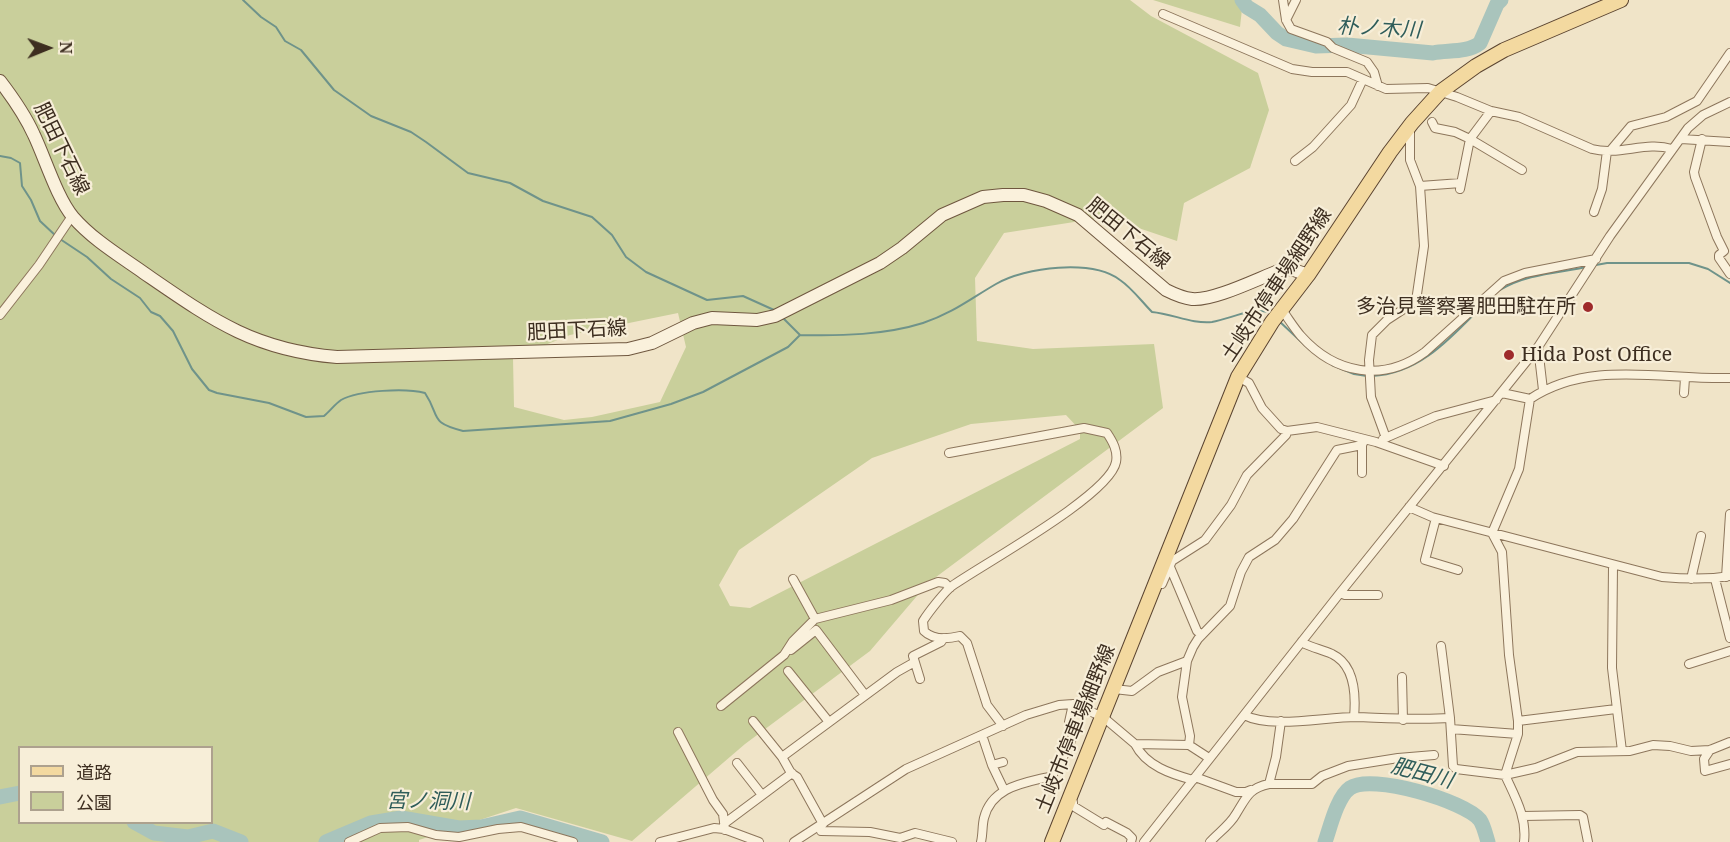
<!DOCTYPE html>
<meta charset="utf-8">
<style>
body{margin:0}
#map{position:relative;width:1730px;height:842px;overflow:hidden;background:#f0e4c8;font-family:"Noto Serif","Noto Sans JP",serif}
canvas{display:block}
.legend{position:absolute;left:18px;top:746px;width:195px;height:78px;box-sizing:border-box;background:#f7eed8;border:2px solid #ada18e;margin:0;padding:8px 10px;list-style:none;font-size:18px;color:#3d2e20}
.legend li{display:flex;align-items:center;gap:12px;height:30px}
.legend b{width:30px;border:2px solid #ada18e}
.north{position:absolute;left:18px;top:18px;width:60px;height:60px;-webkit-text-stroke:4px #f7eed8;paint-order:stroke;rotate:89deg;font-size:16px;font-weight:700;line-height:24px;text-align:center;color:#3d2e20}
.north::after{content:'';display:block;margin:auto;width:21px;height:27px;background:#3d2e20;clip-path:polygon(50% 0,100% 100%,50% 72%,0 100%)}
</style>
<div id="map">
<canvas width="1730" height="842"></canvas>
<ul class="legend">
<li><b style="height:8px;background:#f3d9a0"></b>道路</li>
<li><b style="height:16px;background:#c9cf9b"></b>公園</li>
</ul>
<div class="north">N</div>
</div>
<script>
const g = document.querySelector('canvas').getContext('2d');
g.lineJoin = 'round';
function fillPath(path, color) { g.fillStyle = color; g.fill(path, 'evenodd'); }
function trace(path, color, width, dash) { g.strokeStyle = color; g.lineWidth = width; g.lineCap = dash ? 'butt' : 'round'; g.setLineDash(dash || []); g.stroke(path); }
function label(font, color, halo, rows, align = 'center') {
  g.font = font + ' "Noto Serif","Noto Sans JP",serif'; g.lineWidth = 4.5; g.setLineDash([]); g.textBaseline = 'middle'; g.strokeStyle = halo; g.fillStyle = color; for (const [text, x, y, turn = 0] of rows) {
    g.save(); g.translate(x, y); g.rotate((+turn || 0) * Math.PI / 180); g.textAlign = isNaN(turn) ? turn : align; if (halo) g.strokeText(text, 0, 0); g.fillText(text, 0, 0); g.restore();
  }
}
const green = new Path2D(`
 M0,0H1130L1151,16L1258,73L1269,110L1250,168L1184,203L1177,241L1106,217L1004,233L975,278L977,341L1033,349L1154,344L1163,408L928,583L870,651L745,744L632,841L516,808L419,840V842H0ZM678,313L686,347L660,402L592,417L564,420L514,407L513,358L570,335ZM1066,415L1080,430V439L750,608L730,606L719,585L739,550L872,458L971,424ZM20,748H212V822H20Z
 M1153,0H1243L1240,27Z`);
const stream = new Path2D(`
 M243,0L261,17L276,27L285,41L301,50L334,90L371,116L411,132L426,142L468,173L510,183L543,201L592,217L612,235L626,257L646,272L707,300L743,296L774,310
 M0,156L11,158L20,163L22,186L31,200L40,221L56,236
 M60,239L87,257L111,279L140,298L151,312L160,316L173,331L192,369L209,390L217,393L269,403L306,417L324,416C330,411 335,404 341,400C359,390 406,388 425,393C441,417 428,422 463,431L610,421L671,404L703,392L788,347L800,335
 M1596,265L1607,263H1689L1708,269L1730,283
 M1500,290C1526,274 1558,273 1587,267
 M783,318L800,335C841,336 885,335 923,323C953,313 970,299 996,284C1025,267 1092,259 1120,280C1132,288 1142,302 1152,312C1173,314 1192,324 1212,322C1231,319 1253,306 1271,313
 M1279,321L1310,350
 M1332,365L1354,374L1367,376
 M1372,376C1422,374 1454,334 1487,301`);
const river = new Path2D(`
 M1242,0L1247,7L1260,15L1277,33L1286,39L1316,46L1347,45L1433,53C1448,50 1467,53 1480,43L1497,4L1501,0
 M0,797L20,793
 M134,822L154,833L188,837L213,831L241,842
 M326,842L371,823L401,818L459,828L481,827L520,818L602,842
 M1325,842C1330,828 1337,797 1350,788C1371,773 1465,801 1480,820C1484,826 1486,836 1488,842`);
const minor = new Path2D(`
 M1283,0L1286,20L1291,29L1327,42L1333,48L1367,62L1374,72L1378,86
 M1163,14L1292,69L1312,72H1347L1386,89L1428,88L1457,97L1491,111L1519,117L1592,149C1619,156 1646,141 1672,149
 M1286,20L1296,0
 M1432,122L1435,128L1455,132L1470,139L1522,170
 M1681,139L1730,142
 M1702,139L1694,172L1695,177L1717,237L1724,251L1719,255V258L1730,274
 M1610,151L1631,126L1666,117L1697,101L1730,53
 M1295,161L1313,147L1351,105L1363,79
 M1420,186L1461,183
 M1460,189L1470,139L1491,111
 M1594,212L1602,189L1607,151
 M1282,310C1288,318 1294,328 1301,336C1335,374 1383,383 1425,352L1504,281L1525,273L1596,259
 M0,315L39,265L72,216
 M1538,347L1543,390
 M1238,377L1249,383L1262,408L1281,429L1287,431L1317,427L1376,442L1444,466
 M1502,393L1530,399C1590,359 1663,380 1730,378
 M1684,393L1685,378
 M1386,438L1371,397L1369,360L1372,335L1387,320L1416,301L1424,246L1420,186L1410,160V125
 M1383,439L1436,416L1496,400
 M949,453L1084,428L1107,433C1113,442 1118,451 1116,462C1110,495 983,564 952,586C945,591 928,613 923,621L924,631C933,640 948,639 960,636L967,643L987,705L1003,726
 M1362,473V445L1364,441
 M1409,507L1432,517L1662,577C1685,579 1707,580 1730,576
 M1436,518L1425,560L1458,570
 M1613,566L1612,668L1622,751
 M1170,567L1197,631L1202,635
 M1726,577L1730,514
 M793,579L815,619L891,600L938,582L945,583L950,588
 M1691,579L1701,536
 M1715,579L1730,638
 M1162,584L1172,561L1205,540L1231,505L1247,475L1286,435L1287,431
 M1340,593L1345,595H1378
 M1302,641L1305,644C1314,648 1323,650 1332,654C1355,665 1356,695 1354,717
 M1441,646L1450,718
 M791,650L816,630L865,695
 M1689,664L1730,651
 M788,671L829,722
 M1402,677L1403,720
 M920,679L913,656L941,642L944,638
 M1114,689L1132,691L1158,672L1187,661
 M721,706L784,655L793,641L815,619
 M1244,715C1271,729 1324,717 1356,717C1387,718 1418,720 1450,718L1453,766L1456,769L1505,775L1536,768L1577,752L1630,751L1653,745L1670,746L1691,751L1710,750L1730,742
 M753,721L782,757
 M1518,721L1616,709
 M1451,729L1518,734
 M678,732L713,800L723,814L725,830
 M982,735L992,765L1003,762
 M1135,744C1146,766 1171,774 1193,780
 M1189,745L1190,736L1182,697L1187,661L1193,647L1198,639L1230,606L1241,572L1249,557L1275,540L1293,519L1337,450L1362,445
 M1710,750L1704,759L1705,771L1730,764
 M737,763L762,795
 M992,765L1004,790
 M1195,777L1236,792H1246L1251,790
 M1269,784H1312L1322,776L1348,766L1398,758L1434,755
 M1069,799L1073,802V806L1104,825L1106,822L1127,833L1132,838L1131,842
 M1523,816L1580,815L1583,817L1588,842
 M725,823L792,773
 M823,824L797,777L791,773L782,757L897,672L913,663
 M821,831L870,832L900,838L915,833L952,842
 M349,842L380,828L408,827L436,835L459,837L498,829L521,827L573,842
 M660,842L714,828L724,829L759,842
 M794,842L906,769L1026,715L1059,705L1073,704L1103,717L1135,744L1189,745L1209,758
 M981,842C983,834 982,826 984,818C992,786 1025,783 1052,776L1067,750L1073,736L1069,722L1073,704
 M1144,842L1340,593L1538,347L1610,236L1688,128L1703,115L1730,102
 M1210,842C1218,833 1230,825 1236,814C1246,798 1249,788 1269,784L1276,757L1281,721
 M1524,842C1527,817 1515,797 1505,775L1518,734V721L1509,655L1502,552L1492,533L1519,469L1530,399`);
const secondary = new Path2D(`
 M0,81C13,98 25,115 34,135C45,158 57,198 73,217C93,240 120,256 144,273C211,319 253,350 337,357L628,349L652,343L693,323L712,318L757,320L775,316L880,263L902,248L942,215L983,197L1003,195H1024L1046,201L1078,215L1166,290C1174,294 1183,298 1192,299C1214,301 1259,278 1281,270L1291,269L1308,275`);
const primary = new Path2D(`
 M1052,842L1238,377L1272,322L1308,275L1390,152L1412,123L1440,92L1476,66L1504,50L1621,0`);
const markers = [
 [1588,307,6,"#9e2a2b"],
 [1509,355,6,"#9e2a2b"]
];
const streetNames = [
 ["肥田下石線",61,149,64],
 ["肥田下石線",1128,234,39],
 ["土岐市停車場細野線",1277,285,-56],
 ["肥田下石線",577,331,-3],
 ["土岐市停車場細野線",1076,729,-68]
];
const poiNames = [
 ["多治見警察署肥田駐在所",1576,307],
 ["Hida Post Office",1521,355,"left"]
];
const waterNames = [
 ["朴ノ木川",1379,29,3],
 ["肥田川",1422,774,15],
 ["宮ノ洞川",428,802,1]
];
fillPath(green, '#c9cf9b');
trace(stream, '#6f938a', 2);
trace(river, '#a9c4bc', 15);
trace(minor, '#8d765c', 10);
trace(secondary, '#6f573f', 14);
trace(primary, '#5b4430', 16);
trace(minor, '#faf1dc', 8);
trace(secondary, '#faf1dc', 12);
trace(primary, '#f3d9a0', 14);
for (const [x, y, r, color] of markers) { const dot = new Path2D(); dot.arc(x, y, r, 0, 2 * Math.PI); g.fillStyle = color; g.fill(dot); trace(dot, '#f7eed8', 2); }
label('20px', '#3d2e20', '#f7eed8', streetNames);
label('20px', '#3d2e20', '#f7eed8', poiNames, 'right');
label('italic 21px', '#2f5d5a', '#f7eed8', waterNames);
</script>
